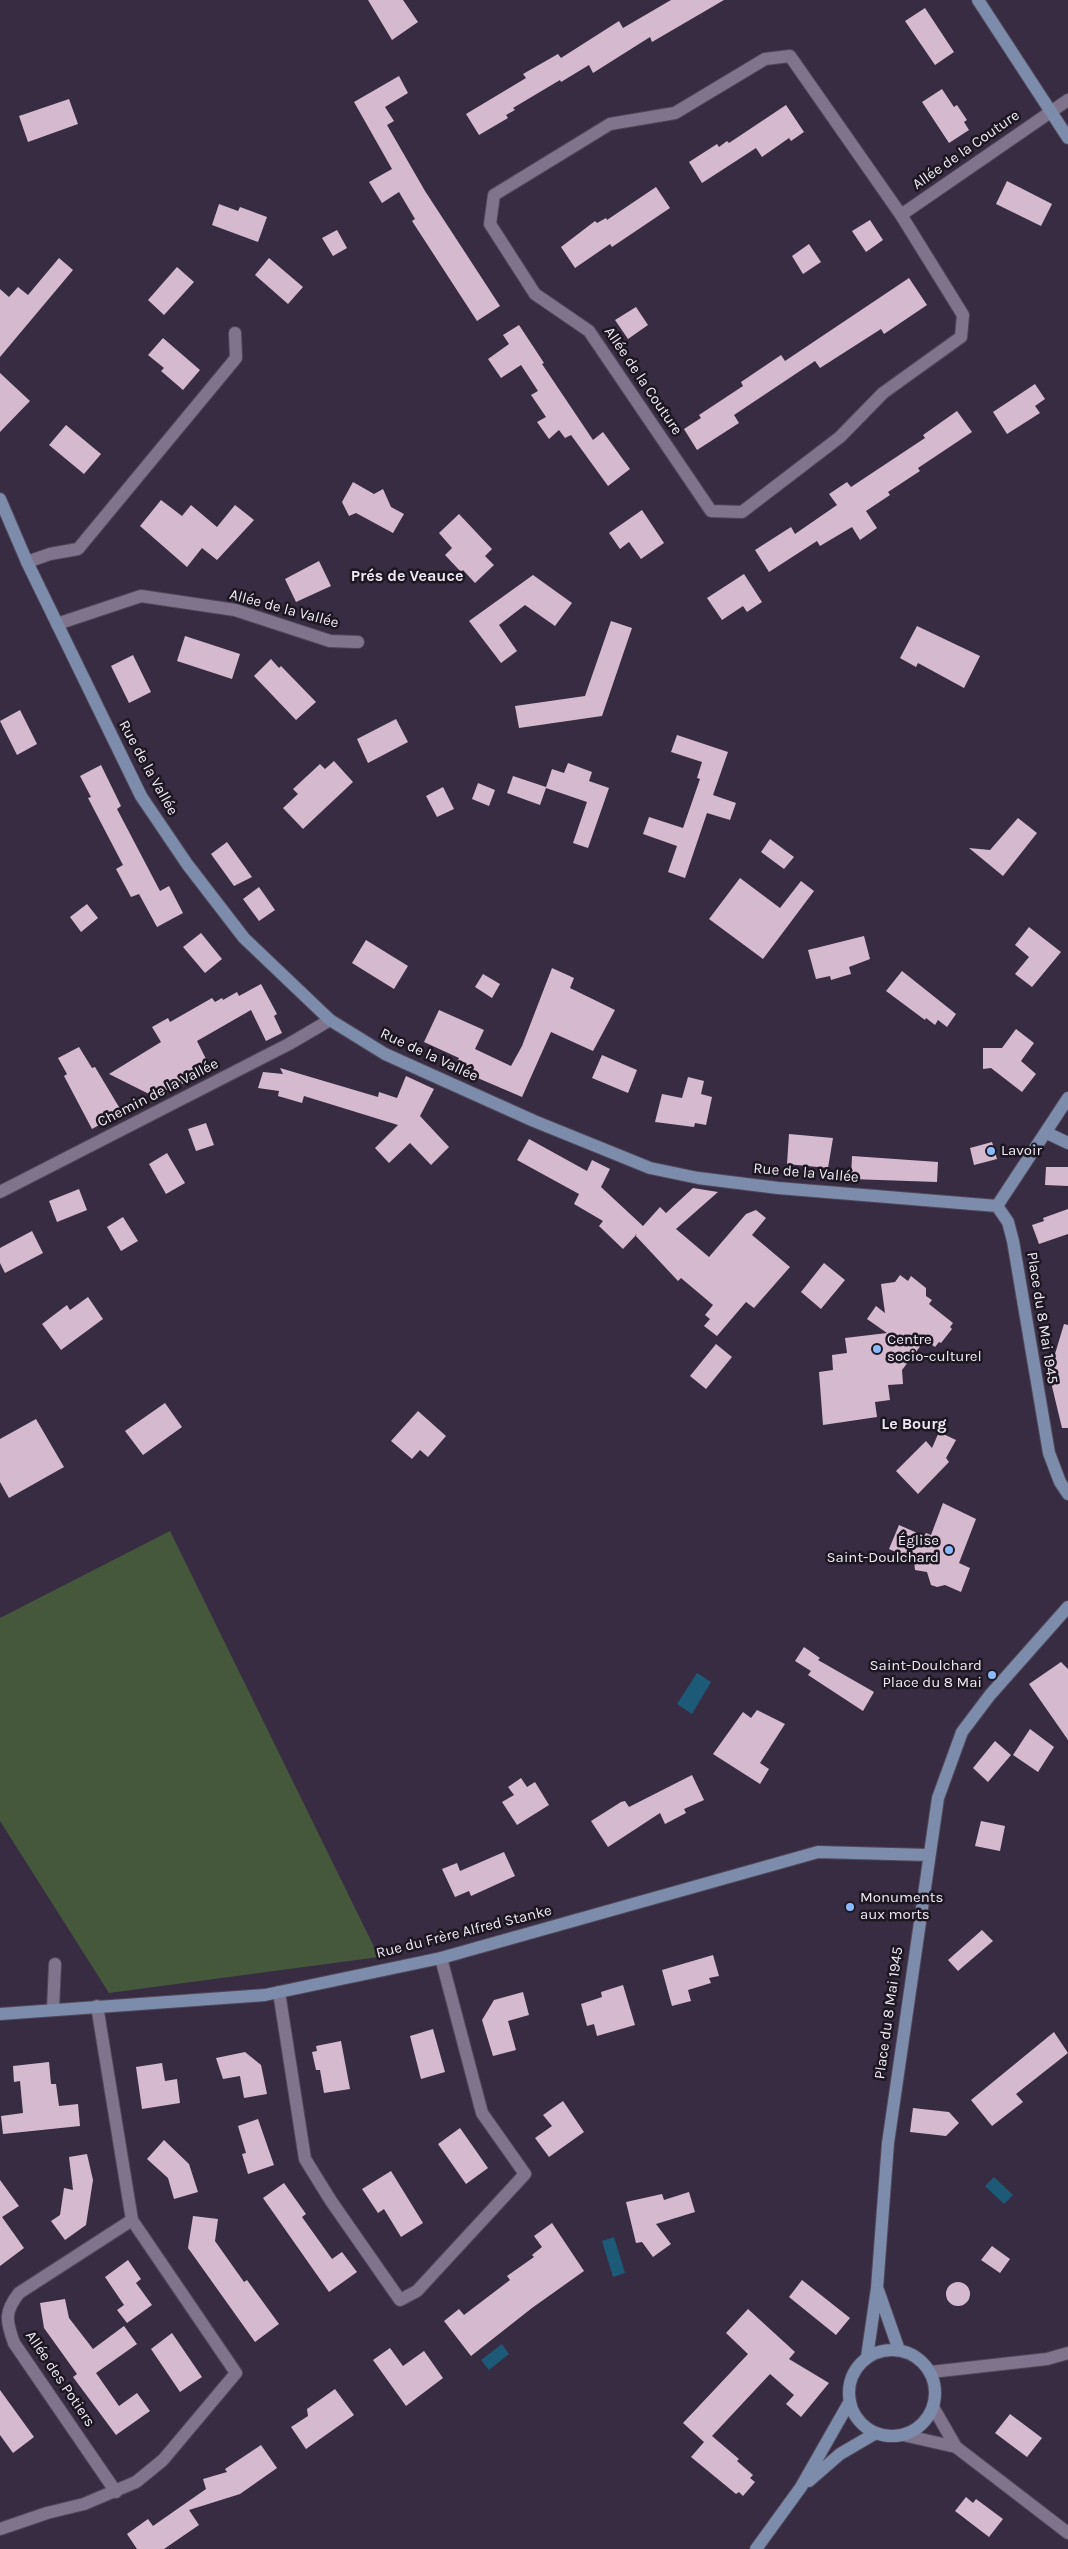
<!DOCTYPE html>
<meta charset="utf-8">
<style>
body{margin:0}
canvas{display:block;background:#372c42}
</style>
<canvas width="1068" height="2549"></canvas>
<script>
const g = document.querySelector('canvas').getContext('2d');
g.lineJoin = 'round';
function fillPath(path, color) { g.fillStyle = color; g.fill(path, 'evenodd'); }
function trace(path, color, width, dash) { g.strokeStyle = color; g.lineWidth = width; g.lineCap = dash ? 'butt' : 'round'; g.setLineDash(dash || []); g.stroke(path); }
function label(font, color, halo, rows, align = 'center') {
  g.font = font + ' Karla,sans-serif'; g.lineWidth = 5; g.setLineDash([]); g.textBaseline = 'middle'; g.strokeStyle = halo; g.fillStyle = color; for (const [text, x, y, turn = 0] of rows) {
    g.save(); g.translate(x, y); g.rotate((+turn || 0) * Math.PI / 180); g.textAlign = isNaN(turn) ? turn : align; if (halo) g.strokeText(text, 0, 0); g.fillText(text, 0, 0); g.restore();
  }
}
const green = new Path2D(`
 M170,1531L379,1957L109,1993L0,1821V1618Z`);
const water = new Path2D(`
 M697,1673L711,1682L692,1714L677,1704Z
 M994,2177L1013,2195L1004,2204L985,2186Z
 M614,2237L625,2273L613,2277L602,2241Z
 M502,2344L509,2354L489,2370L481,2360Z`);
const building = new Path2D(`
 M368,0H403L418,22L392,40Z
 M671,0H724L652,42L650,37L593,73L589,65L561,82L560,80L513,108L515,110L506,115L508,118L479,135L466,114L526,78L523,74L558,54L561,58L619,21L623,28Z
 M925,8L954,52L935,65L905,21Z
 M399,76L408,93L385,107L394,121L387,125L425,191L500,306L477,321L412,221L415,219L399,192L382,203L369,182L392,169L354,102Z
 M942,89L954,107L957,105L967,120L964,122L969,130L949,143L922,102Z
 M69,99L78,124L28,142L19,116Z
 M786,105L804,132L791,141L789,138L762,157L756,148L702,183L689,162L717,144L719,147L727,141L729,143Z
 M1007,181L1052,204L1041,226L996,204Z
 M656,187L670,208L612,247L610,244L575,268L561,247L595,221L597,223L606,218L607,220Z
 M219,204L238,211L240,207L267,217L258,242L212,225Z
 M870,220L883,240L866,252L852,231Z
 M337,230L347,248L333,256L322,238Z
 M809,244L821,262L803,274L792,256Z
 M59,258L73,270L0,357V289L9,297L18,287L28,295Z
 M269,258L303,287L288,304L255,275Z
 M177,267L194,282L164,315L148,300Z
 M909,278L927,305L884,334L881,329L820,368L815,361L734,415L739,423L697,450L684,429L701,418L699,415L743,386L741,382L781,355L785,361Z
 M636,307L648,325L628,339L615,320Z
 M519,325L544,363L542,364L593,440L603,432L630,469L608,486L571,435L565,438L559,430L549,439L537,422L546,417L531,395L538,391L521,365L501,378L488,359L509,344L503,335Z
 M163,338L200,370L183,390L161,371L164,368L148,355Z
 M0,373L30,401L0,432Z
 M1035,384L1045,399L1035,406L1040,413L1007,434L993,412Z
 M957,411L972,432L918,468L920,471L888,492L890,495L866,511L877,528L860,540L852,527L820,546L817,541L769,572L755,550L791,527L795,534L837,505L829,494L847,482L851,487L925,438L923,435Z
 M66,425L101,454L84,474L49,445Z
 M353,482L374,494L383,489L391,507L404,514L393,533L356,513L349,516L342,502Z
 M161,500L182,516L191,505L217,527L235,505L254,520L217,560L202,548L187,567L140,526Z
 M642,510L664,543L641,559L629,542L620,549L609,533Z
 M459,514L492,549L485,556L494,565L475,583L463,570L461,572L445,555L452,548L439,533Z
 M319,561L331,586L296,602L285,579Z
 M744,574L762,602L747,612L743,606L722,620L707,598Z
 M533,575L572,603L555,626L525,605L499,625L517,651L501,663L469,621Z
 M611,621L632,628L602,716L519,728L515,706L585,696Z
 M917,626L980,656L964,688L918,663L916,667L900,658Z
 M185,636L240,654L232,679L177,661Z
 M133,655L151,692L129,703L111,666Z
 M271,659L279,668L281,666L316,702L296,720L254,676Z
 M20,710L37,744L17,755L0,721Z
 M396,719L408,742L368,763L357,739Z
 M677,735L728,752L713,795L736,803L730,820L707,813L685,878L668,872L677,846L643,834L649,817L683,828L700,779L697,778L702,762L671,752Z
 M334,761L353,782L303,829L283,808L298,794L293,789L320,764L325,769Z
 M568,763L592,772L589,781L609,788L588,848L573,843L587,802L546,788L540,805L507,793L513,776L546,787L552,769L564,773Z
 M101,765L121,806L117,809L160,891L169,886L183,913L157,927L139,894L131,897L116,869L123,865L88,798L91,797L80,776Z
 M478,783L495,790L489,806L472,799Z
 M443,787L454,809L437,817L426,796Z
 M1018,818L1037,833L1003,876L969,848L990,850Z
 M770,839L794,857L784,869L761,852Z
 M227,842L252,877L234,886L211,854Z
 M740,878L780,908L801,881L814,891L763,959L709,919Z
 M259,887L275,910L259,921L243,899Z
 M87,904L98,918L81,932L70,917Z
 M1029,927L1061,952L1032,987L1015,974L1029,957L1015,945Z
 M201,933L222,959L205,973L183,947Z
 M864,936L870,959L849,967L851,974L831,980L830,976L816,979L808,950Z
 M366,940L408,966L394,989L352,963Z
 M552,968L574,978L570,988L615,1010L593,1051L551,1032L522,1097L473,1076L476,1071L457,1062L459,1058L424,1042L439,1010L484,1030L475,1049L511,1066L522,1046Z
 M902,971L956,1014L947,1027L938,1020L935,1025L926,1018L925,1020L886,991Z
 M483,974L500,984L492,998L475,987Z
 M261,984L277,1014L274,1016L282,1033L266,1041L251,1010L197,1041L211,1069L182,1084L181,1081L155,1097L109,1074L161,1042L152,1027L168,1018L170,1022L212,998L215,1002L222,998L223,1000L237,992L239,996Z
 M1016,1029L1034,1043L1021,1061L1036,1074L1022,1092L991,1068L983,1069V1048H1002Z
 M79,1047L92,1068L95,1067L122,1112L92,1129L64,1076L67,1074L58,1058Z
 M602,1055L637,1070L628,1093L592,1078Z
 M280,1068L378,1097L379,1092L397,1098L406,1076L434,1089L420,1116L449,1147L431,1165L410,1143L389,1163L375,1148L398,1125L304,1096L302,1103L278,1096L279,1091L258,1088L263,1072L283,1074Z
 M688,1077L704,1081L701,1094L712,1097L706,1125L695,1123L694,1127L655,1122L662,1094L682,1098Z
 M206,1123L214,1145L196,1151L188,1129Z
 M789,1134L833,1138L828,1168L787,1164Z
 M529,1139L587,1171L592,1160L610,1169L601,1187L643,1226L660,1207L666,1213L693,1188L718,1192L676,1229L709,1257L746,1214L756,1210L766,1218L752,1235L790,1267L754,1308L746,1302L717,1336L704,1326L710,1319L705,1315L713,1305L681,1278L678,1281L635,1235L637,1234L623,1249L599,1226L603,1221L574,1204L579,1194L517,1160Z
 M992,1142L997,1159L974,1165L970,1148Z
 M167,1153L185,1183L166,1194L149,1164Z
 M852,1156L938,1162L937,1182L851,1179Z
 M1046,1167H1068V1186L1045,1185Z
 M79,1189L87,1210L57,1222L49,1201Z
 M1068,1209V1234L1039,1244L1032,1225L1044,1221L1043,1218Z
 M123,1217L138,1241L121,1251L107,1227Z
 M32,1231L43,1253L5,1273L0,1263V1248Z
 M824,1263L845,1280L821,1309L801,1292Z
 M900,1275L908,1281L911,1276L926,1288V1296L932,1300L929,1304L953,1323L950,1327L952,1329L941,1343L939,1342L935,1347L925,1340L902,1370L903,1384L888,1385L890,1400L875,1402L877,1417L823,1425L819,1372L833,1370L832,1355L847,1353L845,1338L887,1333L867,1319L876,1306L885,1313L881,1284L895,1282Z
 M88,1297L103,1319L61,1350L42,1324L67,1305L70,1310Z
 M1064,1324L1068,1325V1428H1062L1049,1374Z
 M716,1344L732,1357L706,1389L690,1376Z
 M165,1403L182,1427L143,1455L125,1431Z
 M418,1411L446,1436L428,1457L420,1450L412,1459L391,1441Z
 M36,1419L64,1467L9,1498L0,1482V1439Z
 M939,1432L956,1440L946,1458L949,1462L918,1494L896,1471L926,1441L932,1448Z
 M943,1503L976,1519L959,1563L970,1568L961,1592L945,1585L937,1587L931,1585L927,1572L915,1570L914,1560L889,1549L899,1525L924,1536L926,1533L931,1535Z
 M804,1647L820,1658L818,1660L874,1692L863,1711L808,1675L814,1667L811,1671L795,1661Z
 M1061,1662L1068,1669V1740L1029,1684Z
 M757,1710L785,1724L760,1763L769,1769L760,1784L713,1754L743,1712L751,1718Z
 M1030,1729L1054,1747L1038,1772L1013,1755Z
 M995,1741L1011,1755L988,1782L973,1768Z
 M692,1775L704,1800L684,1809L686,1813L665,1824L660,1813L608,1847L591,1821L621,1802L625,1801L629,1807Z
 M521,1778L527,1787L535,1782L549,1805L517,1825L502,1802L514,1795L508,1787Z
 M981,1821L1005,1826L1000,1851L975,1846Z
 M504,1852L515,1876L471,1896L469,1891L455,1897L442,1869L457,1863L460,1871Z
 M982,1930L993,1941L958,1971L948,1960Z
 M713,1955L719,1976L709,1978L711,1983L688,1990L691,2001L672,2006L662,1970Z
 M623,1985L635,2025L597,2036L594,2024L587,2026L581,2004L602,1997L601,1992Z
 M523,1992L529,2015L508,2021L516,2050L493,2056L482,2020L494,2000Z
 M433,2029L445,2072L421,2079L410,2036Z
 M1054,2032L1068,2053L1016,2094L1023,2102L992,2126L971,2100Z
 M341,2041L350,2089L324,2093L320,2070H316L312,2052L317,2051L316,2046Z
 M245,2052L261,2065L267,2094L244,2098L240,2076L223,2079L216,2058Z
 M49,2062L51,2084H56L59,2106L78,2104L80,2126L3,2134L1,2116L23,2113L20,2081L14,2082L13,2066Z
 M162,2063L165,2081L177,2079L180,2103L142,2109L136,2067Z
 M563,2101L584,2132L549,2157L535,2138L552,2126L543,2115Z
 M913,2108L949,2112L959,2123L946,2136L910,2132Z
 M258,2119L274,2165L248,2174L242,2154L246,2153L238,2126Z
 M460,2128L488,2168L466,2184L438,2144Z
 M164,2140L189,2164L198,2192L174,2199L168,2178L147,2159Z
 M87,2154L93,2180L86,2225L65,2240L51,2221L60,2215L64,2188L73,2190L69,2157Z
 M391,2171L423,2223L401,2237L384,2209L378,2213L362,2189Z
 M0,2180L19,2206L2,2217L24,2248L0,2266Z
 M284,2183L306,2214L302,2217L332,2259L342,2252L357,2272L329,2292L263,2198Z
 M689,2192L695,2212L656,2224L671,2244L653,2257L642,2242L636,2243L626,2202L662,2194L664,2200Z
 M193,2216L218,2219L215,2241L244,2282L247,2280L279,2324L255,2342L188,2248Z
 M552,2223L584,2271L532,2308L471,2356L444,2321L459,2309L464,2315L510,2280L507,2276L534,2257L532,2255L542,2247L534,2236Z
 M992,2246L1010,2259L1000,2273L981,2260Z
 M128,2260L141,2279L136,2283L152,2305L127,2323L117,2310L124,2305L105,2277Z
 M802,2280L850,2318L836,2335L789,2297Z
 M946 2294a12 12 0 1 1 24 0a12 12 0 1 1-24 0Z
 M65,2299L69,2318L93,2349L124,2326L137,2344L96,2373L119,2406L137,2393L150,2411L116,2435L73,2377L77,2374L44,2328L40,2303Z
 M748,2309L795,2352L789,2359L829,2383L801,2417L786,2404L794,2395L770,2374L712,2436L739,2459L737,2461L753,2475L750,2478L755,2482L743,2496L739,2492L736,2494L691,2457L704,2442L683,2423L748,2354L726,2333Z
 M172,2333L202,2377L180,2392L151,2349Z
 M390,2348L403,2366L424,2351L443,2378L406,2406L373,2360Z
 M335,2389L354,2415L306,2449L291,2427L308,2416L307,2409Z
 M0,2390L34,2437L13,2453L0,2435Z
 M1010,2414L1042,2438L1027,2457L995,2433Z
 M261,2445L277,2468L240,2494L189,2510L199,2525L164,2549H137L127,2534L148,2519L153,2526L206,2489L203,2479L227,2472L225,2469Z
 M966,2497L973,2503L976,2499L1003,2519L989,2537L955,2511Z`);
const street = new Path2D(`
 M790,56L901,215L963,315L961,337L883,393L840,437L742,512L711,511L589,331L535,294L490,224L494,195L610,124L675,113L765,59Z
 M901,215L1068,100
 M27,562L50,554L78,549L236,358L235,333
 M57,624L141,596L235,610L330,641L358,642
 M0,1192L289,1044L330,1020
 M279,1992L305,2159L331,2201L400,2300L417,2291L525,2174L482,2113L441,1958
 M53,2009L55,1964
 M931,2372L1047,2359L1068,2353
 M933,2407L956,2447L1068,2533
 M903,2435L956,2447
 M116,2492L14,2343C6,2321 4,2312 19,2293L132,2220
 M0,2529L47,2513L84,2504L136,2482L163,2460L236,2373L132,2220L97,2006`);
const secondary = new Path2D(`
 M978,0L1068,138
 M0,499L27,562L141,796L187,864L244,938L330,1020L385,1054L534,1121L650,1168L698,1178L778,1188L997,1206
 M1047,1133L1068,1143
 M997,1206L1008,1222L1013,1241L1049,1453L1060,1482L1068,1494
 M997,1206L1068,1098
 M0,2014L265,1995L441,1958L818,1852L928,1855
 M878,2290L899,2350
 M849 2393a43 43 0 1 1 86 0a43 43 0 1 1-86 0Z
 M867,2357L877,2288L888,2143L938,1798L962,1732L990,1695L1068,1607
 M809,2481L840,2454L876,2433
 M756,2549L801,2487L850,2401`);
const markers = [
 [991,1151,5,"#8bbafc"],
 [877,1349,5,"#8bbafc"],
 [949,1550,5,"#8bbafc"],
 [992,1675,5,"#8bbafc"],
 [850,1907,5,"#8bbafc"]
];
const streetNames = [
 ["Allée de la Couture",966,150,-35],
 ["Allée de la Couture",643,381,56],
 ["Allée de la Vallée",284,609,15],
 ["Rue de la Vallée",148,768,61],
 ["Rue de la Vallée",429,1055,25],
 ["Chemin de la Vallée",158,1093,-27],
 ["Rue de la Vallée",806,1173,5],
 ["Place du 8 Mai 1945",1042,1318,81],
 ["Rue du Frère Alfred Stanke",464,1932,-14],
 ["Place du 8 Mai 1945",889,2013,-82],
 ["Allée des Potiers",60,2379,56]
];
const poiNames = [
 ["Lavoir",1001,1151],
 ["Centre",887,1340],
 ["socio-culturel",887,1357],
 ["Église",939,1541,"right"],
 ["Saint-Doulchard",939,1558,"right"],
 ["Saint-Doulchard",982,1666,"right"],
 ["Place du 8 Mai",982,1683,"right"],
 ["Monuments",860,1898],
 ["aux morts",860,1915]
];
const neighbourhoodNames = [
 ["Prés de Veauce",407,576],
 ["Le Bourg",914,1424]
];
fillPath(green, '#46583b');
fillPath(water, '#1d5a78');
fillPath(building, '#d5bacf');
trace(street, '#50475a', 14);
trace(secondary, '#50475a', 14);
trace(street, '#80748d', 12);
trace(secondary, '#7c8caa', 12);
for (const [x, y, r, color] of markers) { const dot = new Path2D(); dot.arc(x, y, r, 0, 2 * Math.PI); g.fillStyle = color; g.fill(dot); trace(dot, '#1c1721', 2); }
label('15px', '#efe9f7', '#1c1721', streetNames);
label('15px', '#efe9f7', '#1c1721', poiNames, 'left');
label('bold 16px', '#efe9f7', '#1c1721', neighbourhoodNames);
</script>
